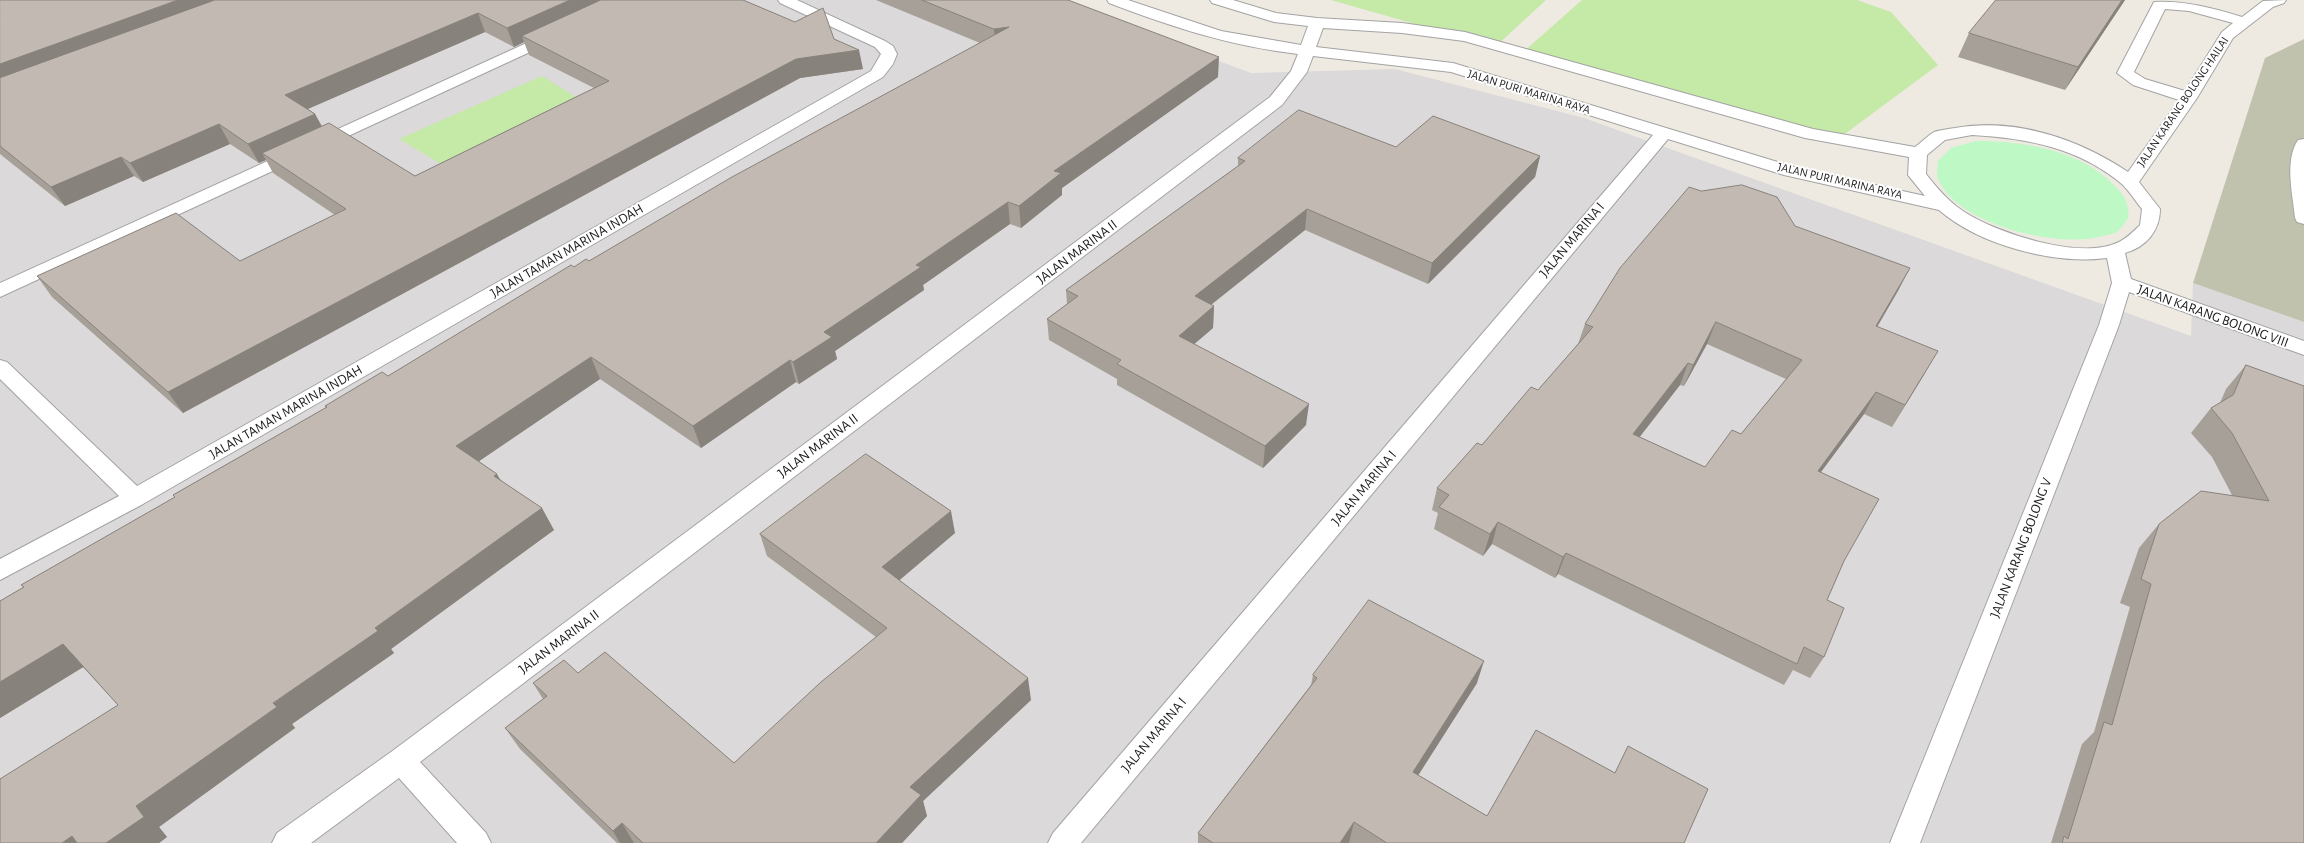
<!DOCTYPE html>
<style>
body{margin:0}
canvas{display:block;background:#eeeae2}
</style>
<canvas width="2304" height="843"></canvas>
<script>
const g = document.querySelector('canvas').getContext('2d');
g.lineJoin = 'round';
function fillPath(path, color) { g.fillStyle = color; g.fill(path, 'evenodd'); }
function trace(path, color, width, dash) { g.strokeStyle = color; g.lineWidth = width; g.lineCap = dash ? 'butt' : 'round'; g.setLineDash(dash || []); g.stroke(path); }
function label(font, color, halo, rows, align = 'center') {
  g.font = font + ' "Alegreya Sans",sans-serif'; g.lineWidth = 4; g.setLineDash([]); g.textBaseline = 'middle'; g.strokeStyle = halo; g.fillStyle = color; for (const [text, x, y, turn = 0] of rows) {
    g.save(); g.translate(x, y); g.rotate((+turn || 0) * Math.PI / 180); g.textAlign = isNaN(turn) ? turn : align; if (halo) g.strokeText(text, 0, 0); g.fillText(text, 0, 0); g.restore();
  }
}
const residential = new Path2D(`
 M0,0H1055L1251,73L1395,69L1584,118L2191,336L2193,283L2304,322V843H0Z`);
const construction = new Path2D(`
 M2304,39V322L2193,283L2265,58Z`);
const grass = new Path2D(`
 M1331,0H1546L1495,47Z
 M1582,0H1857L1891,12L1938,65L1838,139L1522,53Z
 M542,76L587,104L451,170L399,139Z`);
const park = new Path2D(`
 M1976,141C2024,141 2082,150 2116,187C2119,191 2124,195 2125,199C2128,205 2128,212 2129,217C2125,222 2122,228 2117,232C2114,234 2107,235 2103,236C2059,249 1957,225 1938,179C1936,174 1938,166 1938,161L1951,148Z`);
const minor = new Path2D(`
 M778,0H797L885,41L893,46L897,54L893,64L883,77L143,504L0,580V559L119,496L0,379V360L7,362L137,486L871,71L881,54L875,47L780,3Z
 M1107,0H1128L1221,31L1301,45L1308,26L1274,22L1212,3L1210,0H1233L1276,13L1317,18L1402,23L1465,32L1813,129L1915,147C1921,143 1927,136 1934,132C1940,130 1948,129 1955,128C2015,117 2079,139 2128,172L2179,100L2133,85L2117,73L2154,2C2183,0 2214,8 2242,17L2263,1L2286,0L2284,3L2273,7L2233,38L2197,98L2139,182L2160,209C2160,231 2146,247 2125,253L2131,279L2304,341V355L2129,292L2119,325L1920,843H1890L2099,325L2112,283L2107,258C2054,265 1979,245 1939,210L1784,175L1668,139L1081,843H1048L1053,833L1653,135L1451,72L1313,56L1307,72L1282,105L420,762L486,833L491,843H457L399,778L311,843H272L277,833L391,752L1270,97L1291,71L1298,54C1230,46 1172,27 1109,3ZM2165,9L2189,11L2233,23L2222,32L2185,91L2145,79L2134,72ZM1323,28L1402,33L1464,41L1805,138L1909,157L1908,175L1925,196L1794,167L1453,63L1316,47ZM1972,135C2027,138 2080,148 2123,185C2130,192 2136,202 2142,209L2140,225C2134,231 2127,238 2119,242C2081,261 1996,233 1963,211C1948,201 1937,188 1926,174L1927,155L1945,140Z
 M553,31L558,33L561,36L558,39L0,297V283Z
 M2304,139V224L2297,222L2295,218C2293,195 2284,161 2298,140Z`);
const wall = new Path2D(`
 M0,0H743L834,39L863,69L800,78L183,413L52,297L37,276L240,261L335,215L273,173L266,160L259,163L230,144L143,182L134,176L65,206L0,154ZM485,32L514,47L524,42L529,55L594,88L415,176L322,126L315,114L308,109Z
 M876,0H1068L1218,77L1062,188V195L1021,228L1010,224L923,285L924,290L835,351L837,359L799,384L796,382L701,448L600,379L479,461L500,479L554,530L391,649L394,653L292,724L295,728L159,827L167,837L159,843L118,705L83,667L0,718V601L175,498L173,495L326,408L325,406L388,376L574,267L589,261L980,43Z
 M1996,0H2125L2065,90L1958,57L1969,33Z
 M1396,147L1540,156L1535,177L1428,284L1305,230L1211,305L1214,306L1213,328L1194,344L1306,425L1263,468L1117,385V379L1049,340L1047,319L1067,304L1066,290L1238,166V158Z
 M1795,226L1899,289L1877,326L1925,373L1892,427L1864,414L1821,472L1844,561L1827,600L1824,657L1810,678L1793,670L1784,685L1558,574L1555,578L1492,544L1483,556L1434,529L1438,513L1432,510L1437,488L1538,390L1578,344L1585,324ZM1707,344L1786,379L1741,434L1705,467L1639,437L1680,385L1684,386Z
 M2246,365L2304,386V843H2051L2082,744L2094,732L2130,607L2120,603L2139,548L2159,524L2232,495L2212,457L2191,433L2211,408L2220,403L2226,389Z
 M955,533L899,580L1031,700L923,801L927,816L902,843H617L520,749L505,728L543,699L533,683L578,673L734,763L876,637L767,556L760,534Z
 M1313,675L1477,683L1418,775L1487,816L1615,773L1628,746L1684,843H1198V833L1311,685Z`);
const shadedWall = new Path2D(`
 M178,0H234L0,87V64Z
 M570,0H616L522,36L524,42L514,47L507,28Z
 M2122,0H2125L2065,90L2078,67Z
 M478,13L485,32L296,114L285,95Z
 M1009,27L996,49L994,29Z
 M859,50L863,69L800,78L183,413L168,392L796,59Z
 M1219,57L1218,77L1062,188V195L1021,228L1019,206L1054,171Z
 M315,114L325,133L262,153L266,160L259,163L248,144Z
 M219,124L230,144L143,182L130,163Z
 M1540,156L1535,177L1428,284L1432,263Z
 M121,157L134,176L65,206L51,187Z
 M1008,202L1010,224L923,285L924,290L835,351L837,359L799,384L793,362L824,332L916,265Z
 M1307,209L1305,230L1194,318L1195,296Z
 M1910,268L1899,289L1865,348L1876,326Z
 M1214,306L1213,328L1178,358L1179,336Z
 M1716,322L1707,344L1684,386L1693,365Z
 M1938,351L1925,373L1892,427L1905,405Z
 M591,357L600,379L469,468L456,446Z
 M790,360L796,382L701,448L693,426Z
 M1688,363L1680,385L1625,456L1633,434Z
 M1876,392L1864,414L1806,492L1818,471Z
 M1309,404L1306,425L1263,468L1265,446Z
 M497,474L509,496L494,476Z
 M542,508L554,530L391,649L394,653L292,724L295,728L159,827L167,837L159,843H106L136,806L375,628Z
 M951,511L955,533L888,590L882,567Z
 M1498,522L1492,544L1483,556L1490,534Z
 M1566,553L1558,574L1555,578L1563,557Z
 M63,644L85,666L0,718V682Z
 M1484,661L1477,683L1407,793L1413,772Z
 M1028,678L1031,700L923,801L927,816L902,843H876L910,787Z
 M1354,822L1349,843H1340Z
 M622,823L634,843H620L613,831Z
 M72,836L80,843H62Z`);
const building = new Path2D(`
 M0,0H178L0,64Z
 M215,0H570L507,28L478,13L285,95L315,114L248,144L219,124L130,163L121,157L51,187L0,146V78Z
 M601,0H743L795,22L823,8L834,39L859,50L796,59L168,392L37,276L176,213L240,261L346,209L262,153L329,123L415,176L578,96L609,81L522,36Z
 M922,0H1068L1219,57L1054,171L1061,173L1019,206L1008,202L916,265L921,267L824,332L832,337L793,362L790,360L693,426L591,357L456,446L497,474L494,476L542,508L375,628L378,631L273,703L277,707L136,806L144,817L106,843H77L72,836L62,843H0V779L118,705L63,644L0,682V601L24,587L21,585L175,497L173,495L327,407L325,406L382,372L388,376L571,265L574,267L586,259L589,261L732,177L1009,27L994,29Z
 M1996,0H2122L2078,67L1969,33Z
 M1299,110L1396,147L1433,116L1540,156L1432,263L1307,209L1195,296L1214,306L1179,336L1309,404L1265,446L1117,364L1121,360L1047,319L1078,296L1066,290L1245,161L1238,158Z
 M1742,185L1777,197L1795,226L1910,268L1876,326L1938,351L1905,405L1876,392L1818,471L1879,499L1844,561L1827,600L1844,608L1824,657L1804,647L1797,664L1566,553L1563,557L1498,522L1490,534L1439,507L1449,495L1437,488L1477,443L1482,445L1531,387L1538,390L1593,327L1585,324L1620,268L1689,187L1701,191ZM1716,322L1802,360L1741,434L1732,430L1705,467L1633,434L1688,363L1693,365Z
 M2246,365L2304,386V843H2062L2064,836L2068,839L2104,722L2112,725L2151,584L2141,579L2159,524L2201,491L2269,501L2232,433L2211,408L2233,395Z
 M866,454L951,511L882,567L1028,678L910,787L921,795L876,843H643L622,823L613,831L505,728L547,696L533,683L564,660L578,673L605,652L734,763L821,682L887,628L760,534Z
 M1369,600L1484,661L1413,772L1487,816L1536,730L1615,773L1628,746L1708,789L1684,843H1387L1354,822L1340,843H1213L1198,833L1317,678L1313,675Z`);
const farStreetnames = [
 ["JALAN PURI MARINA RAYA",1529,92,17],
 ["JALAN KARANG BOLONG HAILAI",2183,102,-56],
 ["JALAN PURI MARINA RAYA",1840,181,13]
];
const streetNames = [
 ["JALAN MARINA I",1572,240,-50],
 ["JALAN TAMAN MARINA INDAH",567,251,-30],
 ["JALAN MARINA II",1077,252,-37],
 ["JALAN KARANG BOLONG VIII",2213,316,20],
 ["JALAN TAMAN MARINA INDAH",286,412,-30],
 ["JALAN MARINA II",818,446,-37],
 ["JALAN MARINA I",1364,488,-50],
 ["JALAN KARANG BOLONG V",2021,548,-69],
 ["JALAN MARINA II",559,642,-37],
 ["JALAN MARINA I",1154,735,-50]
];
fillPath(residential, '#dbd9d9');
fillPath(construction, '#c1c2ae');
fillPath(grass, '#c5e9a7');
fillPath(park, '#bef9c5');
trace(minor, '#a3a3a3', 2);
fillPath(minor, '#fff');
fillPath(wall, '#a7a099');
fillPath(shadedWall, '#88827d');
fillPath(building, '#c2bab2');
trace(building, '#88827d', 1);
label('12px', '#1c1c1c', '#fff', farStreetnames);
label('14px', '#1c1c1c', '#fff', streetNames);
</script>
